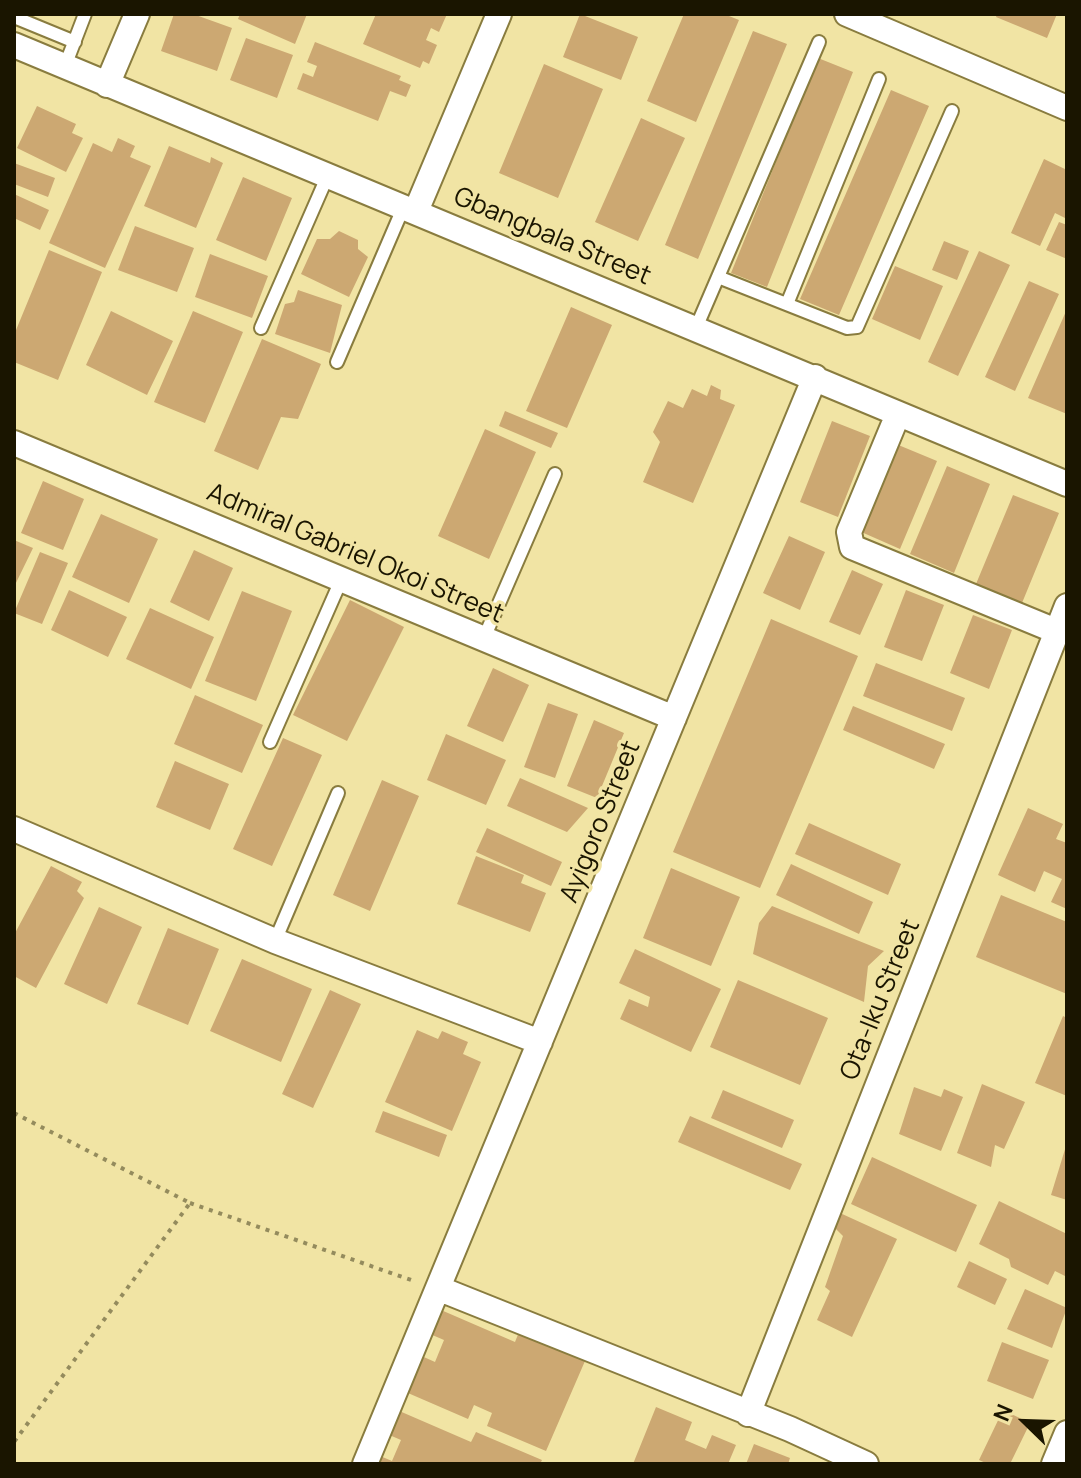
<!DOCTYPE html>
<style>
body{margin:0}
#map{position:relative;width:1081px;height:1478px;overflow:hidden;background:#f1e4a4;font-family:Manrope,sans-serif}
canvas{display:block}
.frame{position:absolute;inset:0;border:16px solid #1a1500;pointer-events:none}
.north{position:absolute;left:985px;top:1382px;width:80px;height:80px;-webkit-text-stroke:6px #f1e4a4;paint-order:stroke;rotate:293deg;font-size:22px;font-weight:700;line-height:32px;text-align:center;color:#1a1500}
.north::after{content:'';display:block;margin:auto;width:28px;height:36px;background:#1a1500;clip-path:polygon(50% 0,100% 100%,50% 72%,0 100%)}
</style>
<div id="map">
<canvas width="1081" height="1478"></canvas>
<div class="frame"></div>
<div class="north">N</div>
</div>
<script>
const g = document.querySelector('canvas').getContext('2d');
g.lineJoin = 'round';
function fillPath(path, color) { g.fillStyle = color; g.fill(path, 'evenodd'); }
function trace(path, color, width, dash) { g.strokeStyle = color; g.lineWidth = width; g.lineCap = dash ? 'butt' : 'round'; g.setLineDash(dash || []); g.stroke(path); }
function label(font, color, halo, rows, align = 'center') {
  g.font = font + ' Manrope,sans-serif'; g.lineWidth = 7; g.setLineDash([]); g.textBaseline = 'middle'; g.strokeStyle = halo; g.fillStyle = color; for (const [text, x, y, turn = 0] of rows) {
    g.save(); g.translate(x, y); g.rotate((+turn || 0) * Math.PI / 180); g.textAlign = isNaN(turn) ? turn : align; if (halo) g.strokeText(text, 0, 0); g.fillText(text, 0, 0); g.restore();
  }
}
const building = new Path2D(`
 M174,14H193L232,28L217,71L161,51Z
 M240,14H307L295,44L238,19Z
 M376,14H447L439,32L431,28L426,40L437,45L429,64L423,61L420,68L363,44Z
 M580,14L638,37L621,80L563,57Z
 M684,14H724L739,20L696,122L647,101Z
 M997,14H1057L1047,38L996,17Z
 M753,31L787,44L698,259L665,245Z
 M246,38L293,55L277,98L230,80Z
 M315,42L401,76L399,80L411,85L406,97L390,91L378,121L297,89L303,73L313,77L317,66L307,62Z
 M818,58L853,72L767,287L731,273Z
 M544,64L603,89L558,198L499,173Z
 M891,90L929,106L839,315L800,299Z
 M37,106L76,124L72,133L83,138L66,172L17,148Z
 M641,118L685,138L638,241L595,222Z
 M118,138L135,146L130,157L151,166L105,268L49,243L93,143L112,152Z
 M169,146L210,163L211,157L223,163L196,228L144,206Z
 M1044,159L1067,170V219L1055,213L1040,246L1011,233Z
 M14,163L55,178L48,197L14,184Z
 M243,177L292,198L266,261L216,240Z
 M14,194L49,210L40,230L14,218Z
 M1059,222L1067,225V259L1046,250Z
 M135,226L194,248L177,292L118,270Z
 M339,231L358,240V249L368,257L349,297L301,274L317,239H330Z
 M944,241L969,251L957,280L932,270Z
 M49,250L102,272L58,380L14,362V335Z
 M979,251L1010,265L958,376L928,362Z
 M210,254L268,276L252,318L195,297Z
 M895,266L943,286L920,340L872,319Z
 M1029,281L1059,294L1015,391L985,377Z
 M298,290L342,305L330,353L275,334L285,304L294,302Z
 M571,307L612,325L567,428L526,411Z
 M1067,309V414L1028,398Z
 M111,311L173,341L147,395L86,365Z
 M193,311L243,332L205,423L154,402Z
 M262,339L321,364L298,419L281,417L258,470L214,451Z
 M711,385L721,390L720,399L735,405L693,503L643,482L660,442L653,432L668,401L683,408L692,389L707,396Z
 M505,411L558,433L551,448L499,426Z
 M832,421L870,436L838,517L800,502Z
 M485,429L536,452L489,559L438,536Z
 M896,444L937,461L900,549L859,531Z
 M947,466L990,484L954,573L910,554Z
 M43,481L84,499L63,550L21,533Z
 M1013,495L1059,513L1022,603L976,584Z
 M101,514L158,539L129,603L72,577Z
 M789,536L825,552L800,610L763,593Z
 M14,540L33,548L14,587Z
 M194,550L233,568L209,621L170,602Z
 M40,552L68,563L42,624L14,613Z
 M852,570L883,584L860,635L829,622Z
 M69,590L127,617L108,657L51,630Z
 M906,590L944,605L922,661L884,647Z
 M242,591L292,611L256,701L205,681Z
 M350,600L404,627L347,741L293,715Z
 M150,608L214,637L191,689L126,659Z
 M973,615L1012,630L989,689L950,673Z
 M771,619L858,656L760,888L673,852Z
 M876,663L965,698L952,731L863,696Z
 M493,668L529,685L503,742L467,726Z
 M195,695L263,725L242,773L174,744Z
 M548,703L578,714L555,778L524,767Z
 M853,706L945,744L934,769L843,730Z
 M594,720L624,733L597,798L567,786Z
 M446,734L506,760L486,805L427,780Z
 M283,738L322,755L272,866L233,849Z
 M175,761L229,784L210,830L156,807Z
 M520,778L588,808L567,832L507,806Z
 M382,780L419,796L370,911L333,895Z
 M1028,808L1063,824L1056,839L1067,843V909L1051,902L1062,879L1044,871L1035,892L998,875Z
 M809,823L901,864L888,895L795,854Z
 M487,828L562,862L551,886L476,852Z
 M476,856L524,875L521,883L546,893L530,932L457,904Z
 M791,864L873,902L859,934L776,895Z
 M51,866L82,882L77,891L84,898L36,988L14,976V935Z
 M671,868L740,897L711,966L643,938Z
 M1001,895L1067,922V994L976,957Z
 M772,906L884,951L868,966L864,1002L753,954L759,923Z
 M99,907L142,927L107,1004L64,984Z
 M168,928L219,949L188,1025L137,1004Z
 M635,949L721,989L691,1052L620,1019L629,999L648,1007L650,997L619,983Z
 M242,959L312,989L281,1062L210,1031Z
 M738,980L828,1018L800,1085L710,1047Z
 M330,990L361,1004L313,1108L282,1094Z
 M1063,1016L1067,1018V1096L1035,1083Z
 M417,1030L438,1039L442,1031L468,1042L463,1054L481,1062L452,1131L385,1102Z
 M982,1084L1025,1102L1004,1149L995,1145L991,1167L957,1153Z
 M914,1087L941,1097L944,1089L963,1097L941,1151L899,1134Z
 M723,1090L794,1120L782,1148L711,1118Z
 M383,1111L447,1135L439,1157L375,1132Z
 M690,1116L802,1164L790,1190L678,1142Z
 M1066,1146L1067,1147V1200L1051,1195Z
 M872,1157L977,1205L956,1252L851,1204Z
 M999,1201L1067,1234V1277L1055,1271L1048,1285L1011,1267L1009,1259L979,1244Z
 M840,1213L897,1239L852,1337L817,1320L830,1291L825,1287L843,1236L834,1227Z
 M969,1261L1007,1279L995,1305L957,1287Z
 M1025,1289L1067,1308L1052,1348L1007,1329Z
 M441,1310L515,1342L519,1332L585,1361L546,1451L487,1426L492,1413L474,1405L468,1419L401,1390L417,1354L435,1362L444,1340L430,1334Z
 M1002,1342L1049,1360L1033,1399L987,1381Z
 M656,1407L692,1422L685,1440L706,1449L712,1435L736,1445L728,1464H633Z
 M397,1410L471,1442L476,1432L542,1460L540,1464H369L373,1453L392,1461L401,1440L387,1434Z
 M1003,1410L1030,1423L1010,1464H988L979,1460Z
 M754,1444L790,1458L788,1464H746Z`);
const path = new Path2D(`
 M14,1113L190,1203L14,1442
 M190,1203L414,1281`);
const service = new Path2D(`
 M14,17L75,42
 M65,66L85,14
 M718,277L847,328L857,327L952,111
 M787,304L879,79
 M261,328L328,175
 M696,328L819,42
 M337,362L404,206
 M484,638L555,474
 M270,742L342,578
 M275,941L338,793`);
const minor = new Path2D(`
 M847,14L1067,108
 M14,45L1067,484
 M107,85L137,14
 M416,211L499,14
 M898,414L849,532L852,547L1056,631
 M14,443L674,718
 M14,829L275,941L540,1042
 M440,1289L790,1429L866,1464
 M748,1414L1067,606
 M365,1464L815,377
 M1054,1464L1067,1433`);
const streetNames = [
 ["Gbangbala Street",552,237,23],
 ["Admiral Gabriel Okoi Street",355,554,23],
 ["Ayigoro Street",601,822,-68],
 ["Ota-Iku Street",881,1000,-68]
];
fillPath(building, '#cca872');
trace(service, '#897c3f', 16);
trace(minor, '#897c3f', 28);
trace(path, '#948b5d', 4, [4, 6]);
trace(service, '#fff', 12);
trace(minor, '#fff', 24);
label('26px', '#1a1500', '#f1e4a4', streetNames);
</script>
